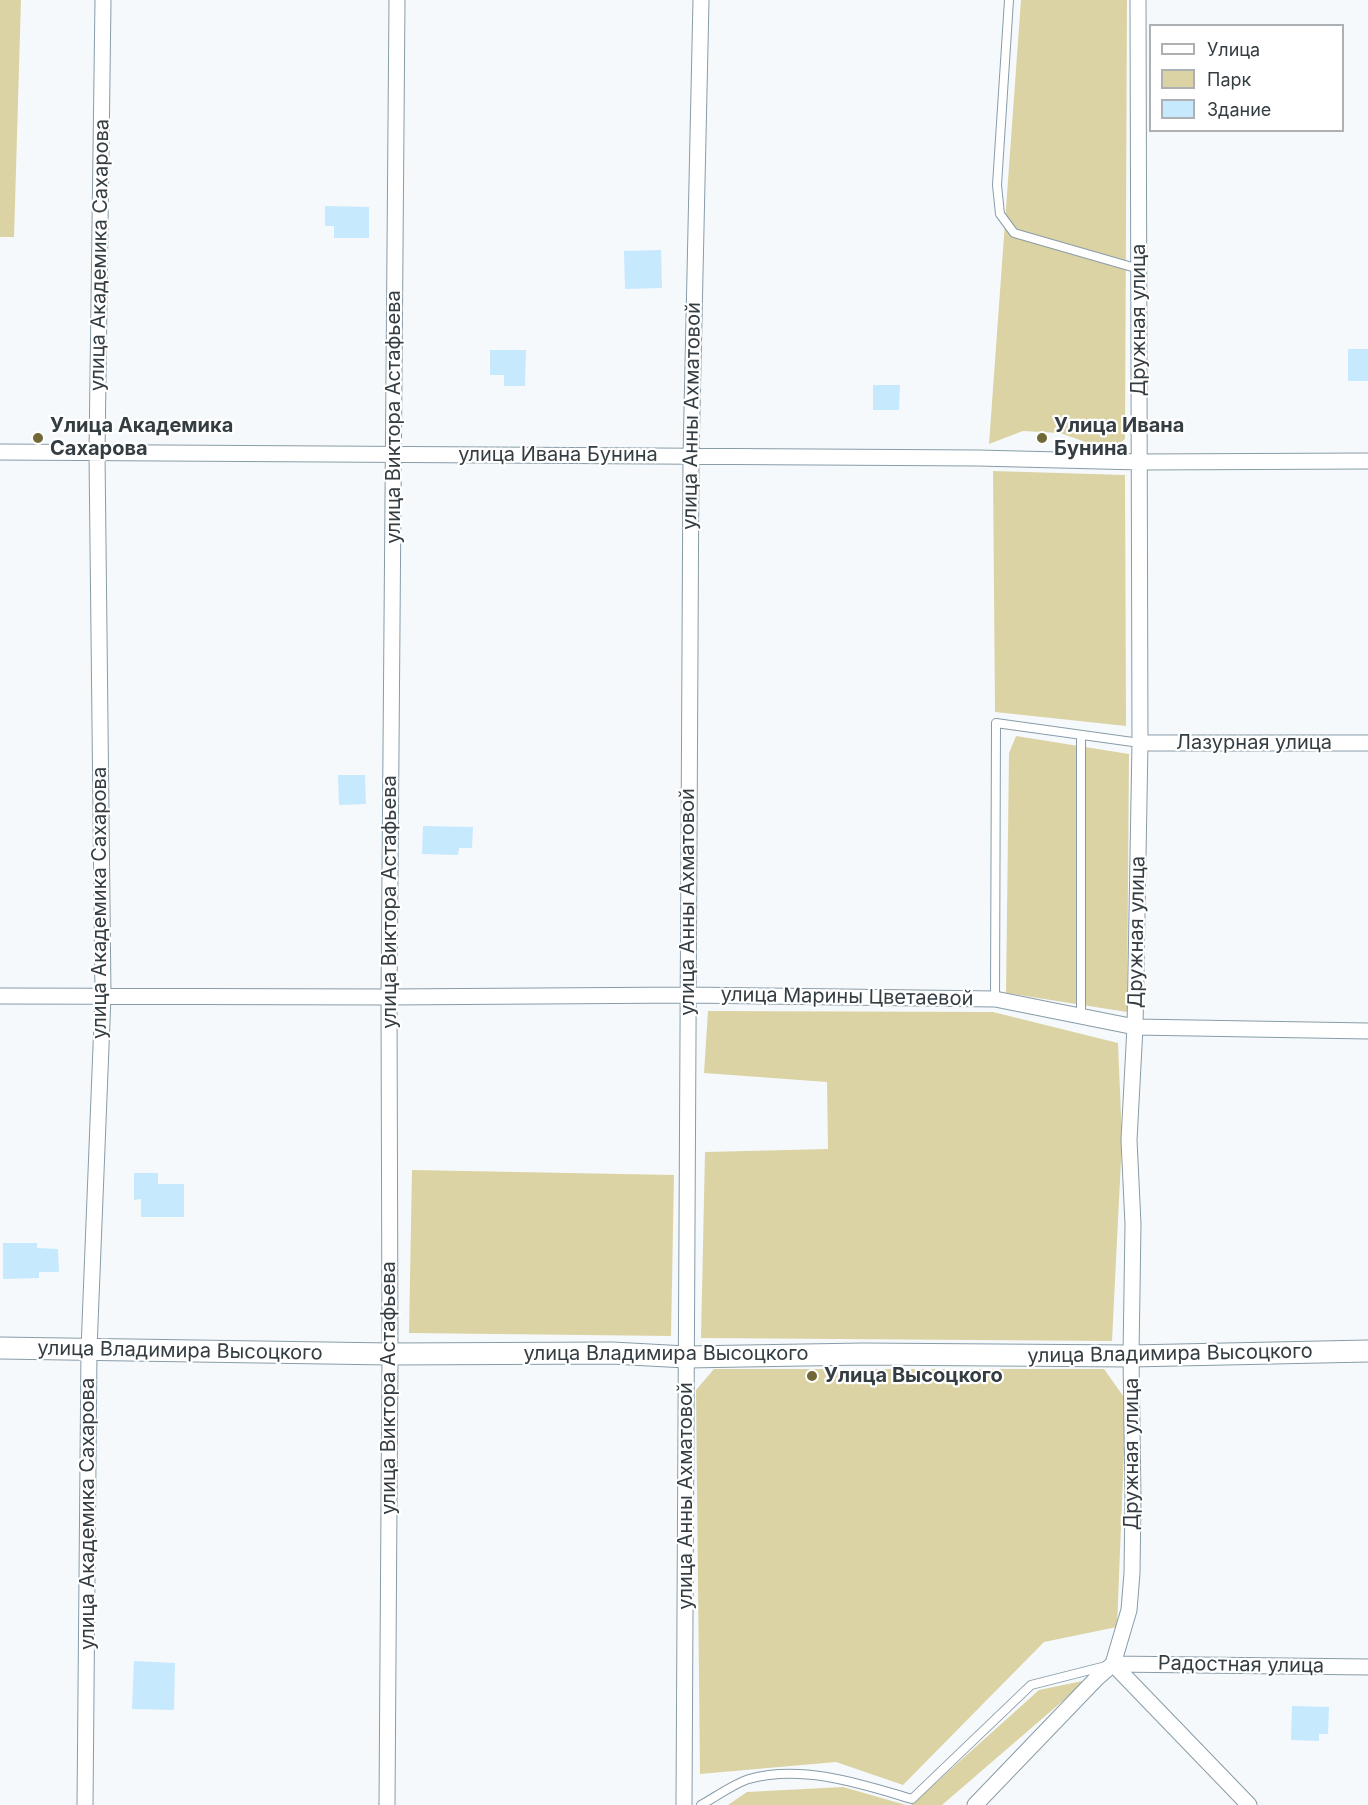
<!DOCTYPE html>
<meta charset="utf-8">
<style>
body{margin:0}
#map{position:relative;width:1368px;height:1805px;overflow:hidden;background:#f5f9fc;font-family:Inter,sans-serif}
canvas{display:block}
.legend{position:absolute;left:1149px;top:24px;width:195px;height:108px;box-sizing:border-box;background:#fff;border:2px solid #aeb1b3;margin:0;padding:8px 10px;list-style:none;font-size:18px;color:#343d42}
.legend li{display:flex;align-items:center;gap:12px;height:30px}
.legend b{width:30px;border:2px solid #aeb1b3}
</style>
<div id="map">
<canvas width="1368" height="1805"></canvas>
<ul class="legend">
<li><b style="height:8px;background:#fff"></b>Улица</li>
<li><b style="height:16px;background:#dbd3a4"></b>Парк</li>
<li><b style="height:16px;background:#c6e9fe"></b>Здание</li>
</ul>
</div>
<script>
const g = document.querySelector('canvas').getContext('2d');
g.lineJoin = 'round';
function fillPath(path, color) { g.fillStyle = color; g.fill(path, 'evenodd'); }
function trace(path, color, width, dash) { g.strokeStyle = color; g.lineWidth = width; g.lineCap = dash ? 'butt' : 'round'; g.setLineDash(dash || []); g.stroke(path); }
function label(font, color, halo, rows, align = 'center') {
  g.font = font + ' Inter,sans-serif'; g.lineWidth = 4.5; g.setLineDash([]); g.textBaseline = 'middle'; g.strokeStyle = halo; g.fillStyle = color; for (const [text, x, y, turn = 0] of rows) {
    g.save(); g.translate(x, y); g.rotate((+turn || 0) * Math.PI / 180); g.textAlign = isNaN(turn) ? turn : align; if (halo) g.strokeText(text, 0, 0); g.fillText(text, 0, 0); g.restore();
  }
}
const green = new Path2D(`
 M0,0H21L14,237H0Z
 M1021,0H1127L1125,439L1111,451L1060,433L1023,431L989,444Z
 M993,471L1125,475L1126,726L995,712Z
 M1016,736L1129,754L1127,1012L1006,993L1009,753Z
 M708,1011L993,1012L1118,1043L1122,1140L1112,1341L701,1338L705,1152L828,1149L827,1082L704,1073Z
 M412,1170L674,1175L671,1336L409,1333Z
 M714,1369H1104L1126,1400L1117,1627L1044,1642L903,1785L836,1762L700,1774L696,1390Z
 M1087,1680L942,1805H911L1039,1690Z
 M843,1787L906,1805H728L747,1792Z`);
const building = new Path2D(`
 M325,206L369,207V238H334V226H325Z
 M661,250L662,288L625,289L624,251Z
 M1348,349H1368V381H1348Z
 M490,350H526L525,386H504V375H490Z
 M873,385H900L899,410H873Z
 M338,775H365L366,804L339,805Z
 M423,826L473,827L472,848H459L458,855L422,854Z
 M134,1173H158V1184H184V1217H141V1199L134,1200Z
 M3,1243H37V1248L58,1249L59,1272H39V1278L3,1279Z
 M134,1661L175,1663L174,1710L132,1709Z
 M1292,1706L1329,1707L1328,1734H1319V1741L1291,1740Z`);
const lane = new Path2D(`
 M1009,0L997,185L1000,214L1014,233L1139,269
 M995,999L996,723L1140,743
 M1081,1016V735
 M701,1805C714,1798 735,1783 749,1779C803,1764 861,1784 912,1799L1031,1685L1106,1666`);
const street = new Path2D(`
 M0,452L978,458L1140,462L1368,461
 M1140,743H1368
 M0,996L389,997L688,995L995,999L1135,1027L1368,1031
 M1113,1664L1368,1667
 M1113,1664L1249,1805
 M85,1805L89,1349L103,996L97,453L103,0
 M387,1805L390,1354L389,997L397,0
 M684,1805L691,456L701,0
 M975,1805L1097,1678L1113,1664L1129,1610L1132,1573L1133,1499L1131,1356L1133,1224L1129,1140L1135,1027L1140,743L1138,0`);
const secondary = new Path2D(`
 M0,1348L390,1354L612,1353L686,1357L863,1354L1131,1356L1368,1351`);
const markers = [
 [38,438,6,"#726835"],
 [1042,438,6,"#726835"],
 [812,1376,6,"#726835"]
];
const streetNames = [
 ["улица Академика Сахарова",100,255,-89],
 ["Дружная улица",1139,320,-90],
 ["улица Анны Ахматовой",692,416,-89],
 ["улица Виктора Астафьева",394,417,-90],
 ["улица Ивана Бунина",558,455],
 ["Лазурная улица",1254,743],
 ["улица Виктора Астафьева",390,902,-90],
 ["улица Анны Ахматовой",688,902,-90],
 ["улица Академика Сахарова",100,903,-90],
 ["Дружная улица",1137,932,-89],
 ["улица Марины Цветаевой",847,997,1],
 ["улица Владимира Высоцкого",180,1351,1],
 ["улица Владимира Высоцкого",666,1354],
 ["улица Владимира Высоцкого",1170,1354,-1],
 ["улица Виктора Астафьева",389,1388,-90],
 ["Дружная улица",1132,1454,-90],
 ["улица Анны Ахматовой",686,1496,-90],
 ["улица Академика Сахарова",88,1514,-90],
 ["Радостная улица",1241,1665,1]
];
const poiNames = [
 ["Улица Академика",50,426],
 ["Сахарова",50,449],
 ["Улица Ивана",1054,426],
 ["Бунина",1054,449],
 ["Улица Высоцкого",824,1376]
];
fillPath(green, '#dbd3a4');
fillPath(building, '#c6e9fe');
trace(lane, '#889ca8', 10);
trace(street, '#889ca8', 17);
trace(secondary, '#889ca8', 23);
trace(lane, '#fff', 8);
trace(street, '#fff', 15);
trace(secondary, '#fff', 21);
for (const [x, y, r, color] of markers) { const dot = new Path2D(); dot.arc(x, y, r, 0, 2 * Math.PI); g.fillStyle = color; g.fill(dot); trace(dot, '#fff', 2); }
label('20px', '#343d42', '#fff', streetNames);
label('bold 20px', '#343d42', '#fff', poiNames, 'left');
</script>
